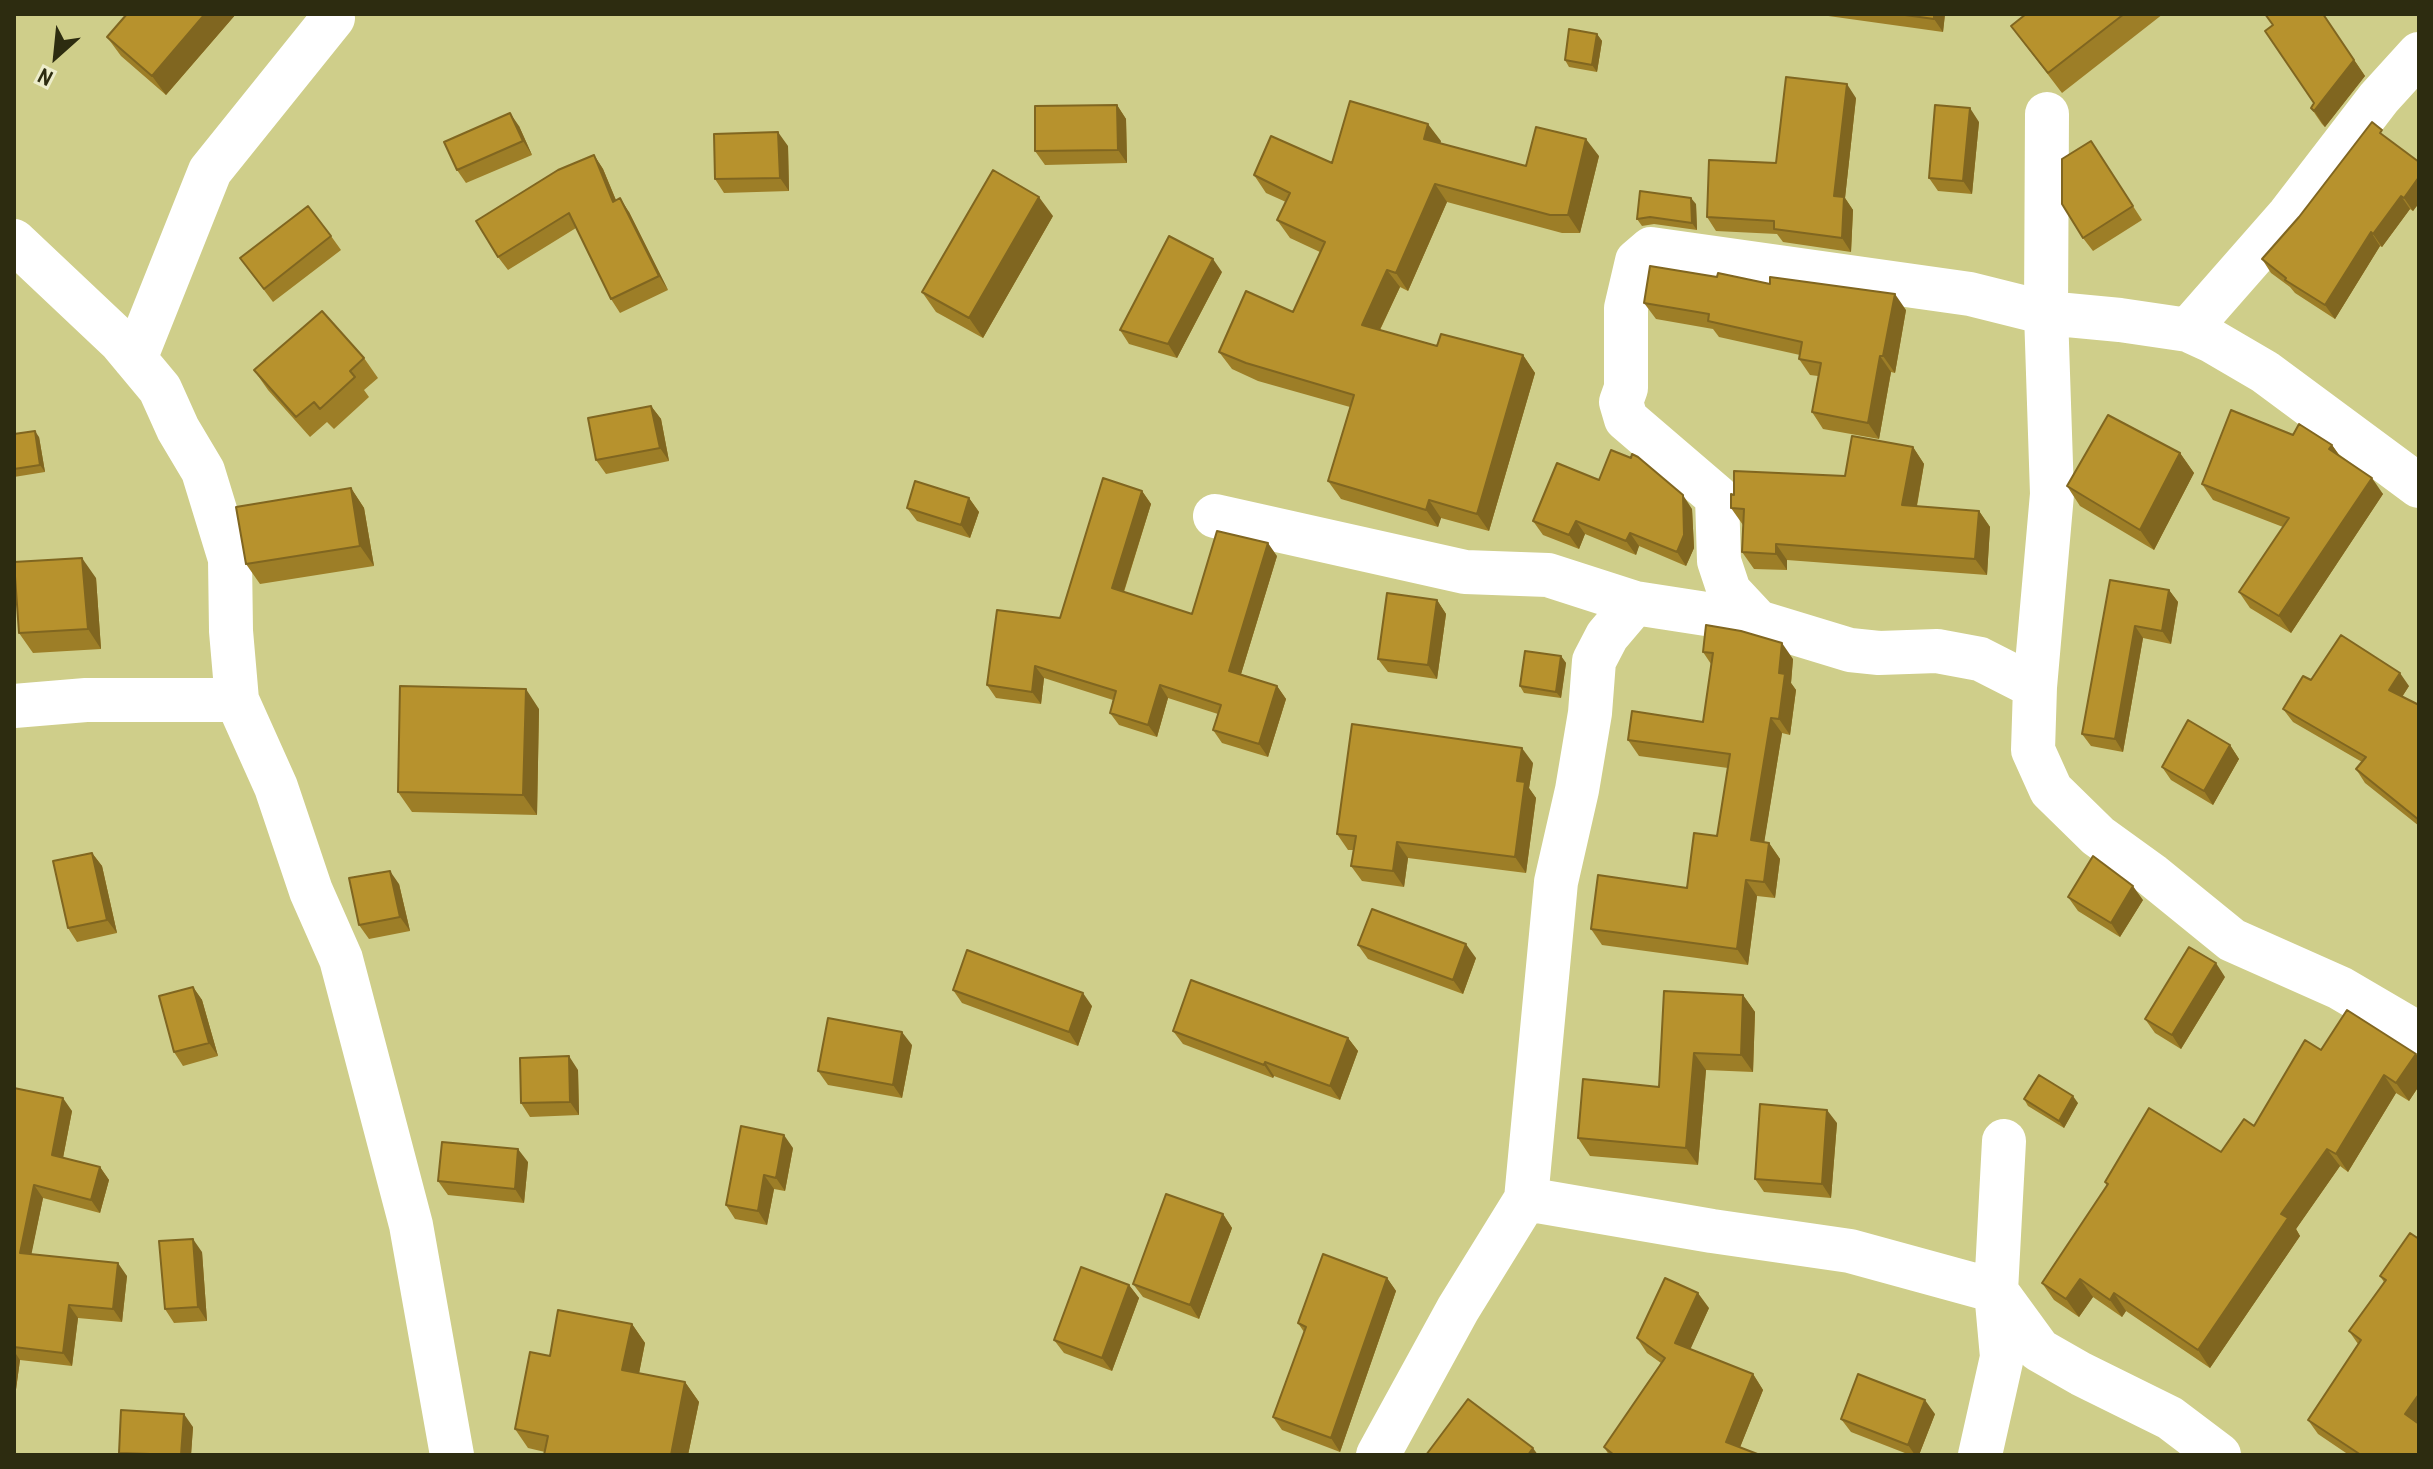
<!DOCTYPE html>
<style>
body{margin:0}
#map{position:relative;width:2433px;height:1469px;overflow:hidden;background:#cfce8a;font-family:"Archivo Narrow",sans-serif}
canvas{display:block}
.frame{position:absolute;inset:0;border:16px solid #2d2c10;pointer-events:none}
.north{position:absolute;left:16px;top:16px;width:80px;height:80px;-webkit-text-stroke:6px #ededcb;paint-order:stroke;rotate:207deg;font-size:22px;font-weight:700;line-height:32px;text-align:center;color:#2d2c10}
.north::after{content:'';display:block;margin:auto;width:28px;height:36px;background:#2d2c10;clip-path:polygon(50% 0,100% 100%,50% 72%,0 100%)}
</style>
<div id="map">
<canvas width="2433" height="1469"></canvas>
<div class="frame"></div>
<div class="north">N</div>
</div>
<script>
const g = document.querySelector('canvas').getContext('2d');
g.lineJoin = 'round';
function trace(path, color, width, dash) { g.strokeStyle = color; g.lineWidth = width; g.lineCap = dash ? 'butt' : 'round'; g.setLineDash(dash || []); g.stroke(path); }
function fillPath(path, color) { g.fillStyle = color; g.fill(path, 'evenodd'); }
const street = new Path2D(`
 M2047,114L2046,313L2052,494L2035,687L2033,750L2051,790L2098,836L2152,875L2232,940L2340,988L2410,1029L2419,1038
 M14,241L120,341L160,389L178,429L203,471L230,559L231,631L237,700L276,787L311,891L341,959L411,1225L452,1455
 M2188,330L2289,215L2379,98L2419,54
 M135,359L210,171L333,18L331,14
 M1215,516L1465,572L1548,575L1635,603L1758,622L1850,650L1879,653L1937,651L1980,659L2035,687
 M1758,622L1729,591L1719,561L1717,497L1626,419L1621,402L1626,388V308L1637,261L1651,249L1970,294L2046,313L2120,320L2188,330L2212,341L2265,372L2419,486
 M14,706L86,700H237
 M1526,1199L1712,1231L1850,1251L1996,1291L2039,1350L2081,1374L2170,1418L2219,1455
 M1378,1455L1458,1309L1526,1199L1556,882L1577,790L1590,713L1594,661L1607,636L1635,603
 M1980,1455L2002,1357L1996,1291L2004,1141`);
const wall = new Path2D(`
 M127,14H236L166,95L121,56L107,37Z
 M1814,14H1945L1943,32Z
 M2026,14H2163L2062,93L2011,26Z
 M2323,14L2365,76L2325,127L2322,124L2311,108L2314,103Z
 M1597,34L1602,41L1597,72L1569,67L1565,60Z
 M1856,98L1845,198L1853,210L1851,252L1783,242L1777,234L1716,231L1707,217Z
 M1117,105L1126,119L1127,163L1045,165L1035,151Z
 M1979,122L1972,194L1938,191L1929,178Z
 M519,126L532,155L466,183L457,170Z
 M2389,140L2419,162V203L2413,211L2410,209L2382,247L2380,246L2335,319L2295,293L2290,287L2271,273L2262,259Z
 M1441,141L1440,143L1526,166L1599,156L1580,233H1562L1447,202L1408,291L1400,287L1380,330L1437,346L1523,355L1535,373L1489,531L1441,518L1438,527L1341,499L1328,481L1350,407L1258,381L1232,369L1219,352L1293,312L1320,252L1290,238L1277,220L1286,202L1266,193L1254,175L1332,163Z
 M2091,141L2142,220L2093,251L2083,238Z
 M788,146L789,191L724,193L715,179Z
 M594,155L603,169L616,200L629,212L668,290L620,313L611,299L576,228L508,270L498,257Z
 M1696,204L1697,230L1654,224L1642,226L1637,219Z
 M1053,216L983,338L936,312L922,292Z
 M331,236L341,250L273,302L240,258Z
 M1222,272L1177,358L1129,344L1120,330Z
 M1644,303L1906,310L1895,373L1891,372L1879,439L1823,429L1812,412L1818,376L1810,375L1799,359L1800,355L1719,337L1713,329L1656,319Z
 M364,358L378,378L364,390L369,397L334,429L327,422L310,437L268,390L254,370Z
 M651,406L661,419L669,461L606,474L596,460Z
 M14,434L39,437L45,472L14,477Z
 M2293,435L2332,445L2340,456L2383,494L2291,633L2250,608L2239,592L2283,527L2213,500L2202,484Z
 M1913,447L1924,464L1917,506L1979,511L1990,527L1987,575L1787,560V570L1754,569L1742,552L1743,525L1731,508L1734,495L1845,476Z
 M2180,453L2194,473L2154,550L2080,506L2067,486Z
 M1599,480L1692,509L1694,548L1686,566L1639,546L1636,555L1585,534L1579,549L1543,535L1533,521Z
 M351,488L364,508L374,566L260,584L246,564Z
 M1142,491L1151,504L1124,592L1192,614L1277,556L1241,674L1277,686L1286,699L1268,757L1222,743L1213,730L1218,714L1168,698L1157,737L1119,725L1110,713L1113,700L1044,678L1041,704L996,698L987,685L1060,618Z
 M969,498L979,512L970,538L917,521L907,508Z
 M96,578L101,649L33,653L19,633Z
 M2110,580L2169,590L2178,602L2171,644L2143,638L2123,752L2091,746L2082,734Z
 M1437,600L1446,614L1437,679L1388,672L1378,659Z
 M1703,652L1793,659L1791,683L1796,690L1790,735L1782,733L1764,842L1769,843L1780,859L1775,898L1757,896L1748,965L1602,945L1591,929L1687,888L1717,836L1728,768L1639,756L1628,740L1703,722L1711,664Z
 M1561,656L1566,663L1561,698L1524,693L1520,686Z
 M2311,680L2409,686L2402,697L2419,705V826L2365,783L2356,769L2362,762L2293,722L2283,709Z
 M539,709L537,815L412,812L398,792Z
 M2230,745L2239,759L2213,805L2171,780L2162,767Z
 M1533,763L1529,788L1536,798L1526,873L1408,858L1404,887L1362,881L1351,866L1354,850H1348L1337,834Z
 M92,853L102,866L117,933L77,942L68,928Z
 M399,884L410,931L369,939L359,925Z
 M2068,897L2143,900L2120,937L2078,911Z
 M1358,945L1476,958L1463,994L1368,959Z
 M2225,977L2181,1049L2155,1033L2145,1019Z
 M193,987L202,1000L218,1056L183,1066L174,1052Z
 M953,990L1092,1006L1078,1046L962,1003Z
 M1743,995L1755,1012L1753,1072L1706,1070L1698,1165L1590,1156L1578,1138L1659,1087Z
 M1173,1031L1348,1038L1358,1051L1340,1100L1274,1076L1273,1078L1183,1044Z
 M912,1045L902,1098L828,1085L818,1071Z
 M2321,1050L2416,1054L2419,1059V1086L2409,1101L2396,1093L2348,1172L2340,1166L2296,1229L2300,1236L2210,1368L2126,1311L2122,1317L2093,1297L2079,1317L2054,1300L2042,1283L2107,1186L2105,1182L2221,1152L2254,1126Z
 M578,1070L579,1115L530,1117L521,1103Z
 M14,1088L72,1111L63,1158L100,1167L109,1180L100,1213L43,1198L31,1254L127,1276L122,1322L78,1318L72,1366L20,1360L14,1404Z
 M2024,1099L2078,1103L2064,1128L2028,1106Z
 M1837,1123L1831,1198L1764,1192L1755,1179Z
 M793,1148L785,1191L774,1189L767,1225L735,1219L726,1205Z
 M528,1162L524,1203L448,1195L438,1181Z
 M1223,1214L1232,1228L1199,1319L1143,1297L1133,1284Z
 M2410,1233L2419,1455H2349L2318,1434L2308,1420L2358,1344L2349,1331L2384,1282L2380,1276Z
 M202,1252L207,1321L174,1323L165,1309Z
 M1387,1278L1396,1291L1340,1452L1282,1430L1273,1417L1304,1332L1298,1323Z
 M1129,1285L1139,1298L1112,1371L1064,1353L1054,1340Z
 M1709,1308L1690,1349L1753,1374L1763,1390L1740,1447L1760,1455H1609L1604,1447L1661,1363L1647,1353L1637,1338Z
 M632,1324L645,1343L639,1373L685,1382L699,1402L688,1455H544L545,1452L528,1448L515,1429L550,1356Z
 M1935,1414L1919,1455H1910L1851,1432L1841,1419Z
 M193,1427L191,1455H120L119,1453Z`);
const shadedWall = new Path2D(`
 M205,14H236L166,95L152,76Z
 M1934,14H1945L1943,32L1934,19Z
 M2323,14L2365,76L2325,127L2314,111Z
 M1597,34L1602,41L1597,72L1592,65Z
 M1847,84L1856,98L1845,198L1853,210L1851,252L1842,238L1834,196Z
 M1117,105L1126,119L1127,163L1118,150Z
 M1970,108L1979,122L1972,194L1963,181Z
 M510,113L519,126L532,155L523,141Z
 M1428,124L1441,141L1436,156L1424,139Z
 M778,132L788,146L789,191L780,178Z
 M1586,139L1599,156L1580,233L1568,215Z
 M594,155L603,169L622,215L613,202Z
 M2419,177V203L2413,211L2404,198Z
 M1435,184L1447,202L1408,291L1396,273Z
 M2401,196L2410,209L2382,247L2373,234Z
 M1039,197L1053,216L983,338L969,318Z
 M620,198L629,212L668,290L659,276Z
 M1691,198L1696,204L1697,230L1692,223Z
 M2371,232L2380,246L2335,319L2325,305Z
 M1213,259L1222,272L1177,358L1168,344Z
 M1387,270L1400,287L1374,342L1362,325Z
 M1895,294L1906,310L1895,373L1883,356Z
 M1523,355L1535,373L1489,531L1477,514Z
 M1880,356L1891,372L1879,439L1868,423Z
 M651,406L661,419L669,461L660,448Z
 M35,431L39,437L45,472L40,465Z
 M2332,445L2343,461L2329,449Z
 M1913,447L1924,464L1914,521L1902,505Z
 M2180,453L2194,473L2154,550L2140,530Z
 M2372,478L2383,494L2291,633L2279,616Z
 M351,488L364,508L374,566L360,546Z
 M1142,491L1151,504L1121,600L1112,588Z
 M1683,495L1692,509L1694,548L1686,566L1677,552Z
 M969,498L979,512L970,538L961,525Z
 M1429,500L1441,518L1438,527L1426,510Z
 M1979,511L1990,527L1987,575L1975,559Z
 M1576,521L1585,534L1579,549L1569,535Z
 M1630,533L1639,546L1636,555L1626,541Z
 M1268,543L1277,556L1238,684L1229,671Z
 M1776,544L1787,560V570L1776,554Z
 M82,558L96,578L101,649L88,629Z
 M2169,590L2178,602L2171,644L2162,631Z
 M1437,600L1446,614L1437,679L1428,665Z
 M2135,626L2143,638L2123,752L2115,739Z
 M1782,643L1793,659L1791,683L1796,690L1790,735L1779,719V673Z
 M1561,656L1566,663L1561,698L1556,692Z
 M1035,666L1044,678L1041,704L1032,692Z
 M2400,673L2409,686L2398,703L2389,690Z
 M1160,685L1168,698L1157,737L1148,725Z
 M1277,686L1286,699L1268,757L1259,744Z
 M526,689L539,709L537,815L523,795Z
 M1771,718L1782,733L1762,856L1751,840Z
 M2230,745L2239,759L2213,805L2204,791Z
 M1522,748L1533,763L1529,788L1536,798L1526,873L1515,857L1517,781Z
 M1397,842L1408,858L1404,887L1393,871Z
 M1769,843L1780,859L1775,898L1764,882Z
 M92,853L102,866L117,933L107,920Z
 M390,871L399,884L410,931L400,917Z
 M1746,880L1757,896L1748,965L1737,949Z
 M2133,886L2143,900L2120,937L2111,923Z
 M1466,944L1476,958L1463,994L1453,980Z
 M2216,963L2225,977L2181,1049L2172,1035Z
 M193,987L202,1000L218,1056L209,1043Z
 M1083,993L1092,1006L1078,1046L1069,1032Z
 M1743,995L1755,1012L1753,1072L1741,1055Z
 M902,1032L912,1045L902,1098L893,1085Z
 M1348,1038L1358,1051L1340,1100L1330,1086Z
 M1694,1053L1706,1070L1698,1165L1686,1148Z
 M2416,1054L2419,1059V1086L2409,1101L2396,1083Z
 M569,1056L578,1070L579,1115L570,1102Z
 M1265,1062L1274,1076L1273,1078L1264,1065Z
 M2384,1075L2396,1093L2348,1172L2336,1154Z
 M2073,1096L2078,1103L2064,1128L2059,1121Z
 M63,1098L72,1111L61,1168L52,1155Z
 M1827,1110L1837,1123L1831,1198L1822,1184Z
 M784,1135L793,1148L785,1191L776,1178Z
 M518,1149L528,1162L524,1203L515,1189Z
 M2327,1149L2340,1166L2296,1229L2300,1236L2210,1368L2198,1350L2281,1214Z
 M100,1167L109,1180L100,1213L91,1200Z
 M764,1175L774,1189L767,1225L758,1211Z
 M34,1185L43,1198L29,1266L20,1253Z
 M1223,1214L1232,1228L1199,1319L1190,1305Z
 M193,1239L202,1252L207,1321L198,1307Z
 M118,1263L127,1276L122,1322L113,1309Z
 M1387,1278L1396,1291L1340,1452L1331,1438Z
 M2080,1279L2093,1297L2079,1317L2066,1299Z
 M1129,1285L1139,1298L1112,1371L1102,1358Z
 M1698,1293L1709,1308L1686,1359L1675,1343Z
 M2114,1293L2126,1311L2122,1317L2110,1300Z
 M69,1305L78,1318L72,1366L63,1353Z
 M632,1324L645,1343L636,1389L622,1370Z
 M14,1351L20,1360L14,1404Z
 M1753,1374L1763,1390L1737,1455L1726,1442Z
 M685,1382L699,1402L688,1455H671Z
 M2419,1394V1423L2405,1414Z
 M1925,1400L1935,1414L1919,1455H1915L1908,1445Z
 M184,1414L193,1427L191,1455H181Z
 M1533,1448L1538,1455H1528Z`);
const building = new Path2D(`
 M127,14H205L152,76L107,37Z
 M1898,14H1934V19Z
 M2026,14H2124L2048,73L2011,26Z
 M2265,14H2323L2354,60L2314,111L2311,108L2314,103L2265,31L2273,25Z
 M1569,29L1597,34L1592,65L1565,60Z
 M1786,77L1847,84L1834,196L1844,197L1842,238L1774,229V221L1707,217L1709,160L1776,163Z
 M1350,101L1428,124L1424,139L1526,166L1536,127L1586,139L1568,215H1550L1435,184L1396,273L1387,270L1362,325L1437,346L1441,334L1523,355L1477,514L1429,500L1426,510L1328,481L1354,395L1246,363L1219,352L1246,291L1293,312L1325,242L1277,220L1290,193L1254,175L1271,136L1332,163Z
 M1117,105L1118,150L1035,151V106Z
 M1935,105L1970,108L1963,181L1929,178Z
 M510,113L523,141L457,170L444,142Z
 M2372,122L2382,130L2380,133L2419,162V177L2404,198L2401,196L2373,234L2371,232L2325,305L2285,280L2286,278L2262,259L2299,217Z
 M778,132L780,178L715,179L714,134Z
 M2091,141L2133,206L2083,238L2062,204V159Z
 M594,155L613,202L620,198L659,276L611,299L569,213L498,257L476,221L558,170Z
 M993,170L1039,197L969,318L922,292Z
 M1640,191L1691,198L1692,223L1650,217L1637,219Z
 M308,206L331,236L264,289L240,258Z
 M1169,236L1213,259L1168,344L1120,330Z
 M1650,266L1717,277L1718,273L1770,284V277L1895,294L1883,356H1880L1868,423L1812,412L1821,363L1799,359L1802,342L1708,321L1709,314L1644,303Z
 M322,311L364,358L350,371L355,377L320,409L314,402L296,417L254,370Z
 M651,406L660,448L596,460L588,418Z
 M2231,410L2293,435L2299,424L2332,445L2329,449L2372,478L2279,616L2239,592L2289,518L2202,484Z
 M2108,415L2180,453L2140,530L2067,486Z
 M35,431L40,465L14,469V434Z
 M1852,436L1913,447L1902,505L1979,511L1975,559L1776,544V554L1742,552L1744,509L1731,508V494L1734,495V471L1845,476Z
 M1611,450L1631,458L1632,454L1638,457L1683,495L1684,535L1677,552L1630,533L1626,541L1576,521L1569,535L1533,521L1557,463L1599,480Z
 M1103,478L1142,491L1112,588L1192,614L1217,531L1268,543L1229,671L1277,686L1259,744L1213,730L1221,705L1160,685L1148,725L1110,713L1116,691L1035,666L1032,692L987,685L997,610L1060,618Z
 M915,481L969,498L961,525L907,508Z
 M351,488L360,546L246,564L236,507Z
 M82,558L88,629L19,633L14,562Z
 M2110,580L2169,590L2162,631L2135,626L2115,739L2082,734Z
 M1387,593L1437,600L1428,665L1378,659Z
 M1706,625L1741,631L1782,643L1779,673L1785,674L1779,719L1771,718L1751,840L1769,843L1764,882L1746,880L1737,949L1591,929L1598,875L1687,888L1694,833L1717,836L1730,754L1628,740L1632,711L1703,722L1713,653L1703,652Z
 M2341,635L2400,673L2389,690L2419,705V820L2356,769L2366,757L2283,709L2303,676L2311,680Z
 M1525,651L1561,656L1556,692L1520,686Z
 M400,686L526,689L523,795L398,792Z
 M2188,720L2230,745L2204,791L2162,767Z
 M1352,724L1522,748L1517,781L1525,782L1515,857L1397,842L1393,871L1351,866L1356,836L1337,834Z
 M92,853L107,920L68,928L53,861Z
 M2093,856L2133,886L2111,923L2068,897Z
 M390,871L400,917L359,925L349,878Z
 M1372,909L1466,944L1453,980L1358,945Z
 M2189,947L2216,963L2172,1035L2145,1019Z
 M967,950L1083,993L1069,1032L953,990Z
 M1191,980L1348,1038L1330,1086L1265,1062L1264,1065L1173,1031Z
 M193,987L209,1043L174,1052L159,996Z
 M1664,991L1743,995L1741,1055L1694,1053L1686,1148L1578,1138L1583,1079L1659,1087Z
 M2347,1010L2416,1054L2396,1083L2384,1075L2336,1154L2327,1149L2281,1214L2288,1218L2198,1350L2114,1293L2110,1300L2080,1279L2066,1299L2042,1283L2108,1184L2105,1182L2149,1108L2221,1152L2244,1119L2254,1126L2305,1040L2321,1050Z
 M828,1018L902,1032L893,1085L818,1071Z
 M569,1056L570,1102L521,1103L520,1058Z
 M2039,1075L2073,1096L2059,1121L2024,1099Z
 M14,1088L63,1098L52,1155L100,1167L91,1200L34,1185L20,1253L118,1263L113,1309L69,1305L63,1353L14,1347Z
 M1760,1104L1827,1110L1822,1184L1755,1179Z
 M741,1126L784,1135L776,1178L764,1175L758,1211L726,1205Z
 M442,1142L518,1149L515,1189L438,1181Z
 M1166,1194L1223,1214L1190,1305L1133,1284Z
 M2410,1233L2419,1239V1394L2405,1414L2419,1424V1455H2361L2308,1420L2361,1340L2349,1331L2386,1280L2380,1276Z
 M193,1239L198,1307L165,1309L159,1241Z
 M1323,1254L1387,1278L1331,1438L1273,1417L1306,1327L1298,1323Z
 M1081,1267L1129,1285L1102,1358L1054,1340Z
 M1665,1278L1698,1293L1675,1343L1753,1374L1726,1442L1760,1455H1614L1604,1447L1665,1358L1637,1338Z
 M558,1310L632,1324L622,1370L685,1382L671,1455H544L548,1436L515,1429L530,1352L550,1356Z
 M1858,1374L1925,1400L1908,1445L1841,1419Z
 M1468,1399L1533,1448L1528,1455H1426Z
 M121,1410L184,1414L181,1455L119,1453Z`);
trace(street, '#fff', 44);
fillPath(wall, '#9d7e27');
fillPath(shadedWall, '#806620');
fillPath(building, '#b7922d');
trace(building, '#806620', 2);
</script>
